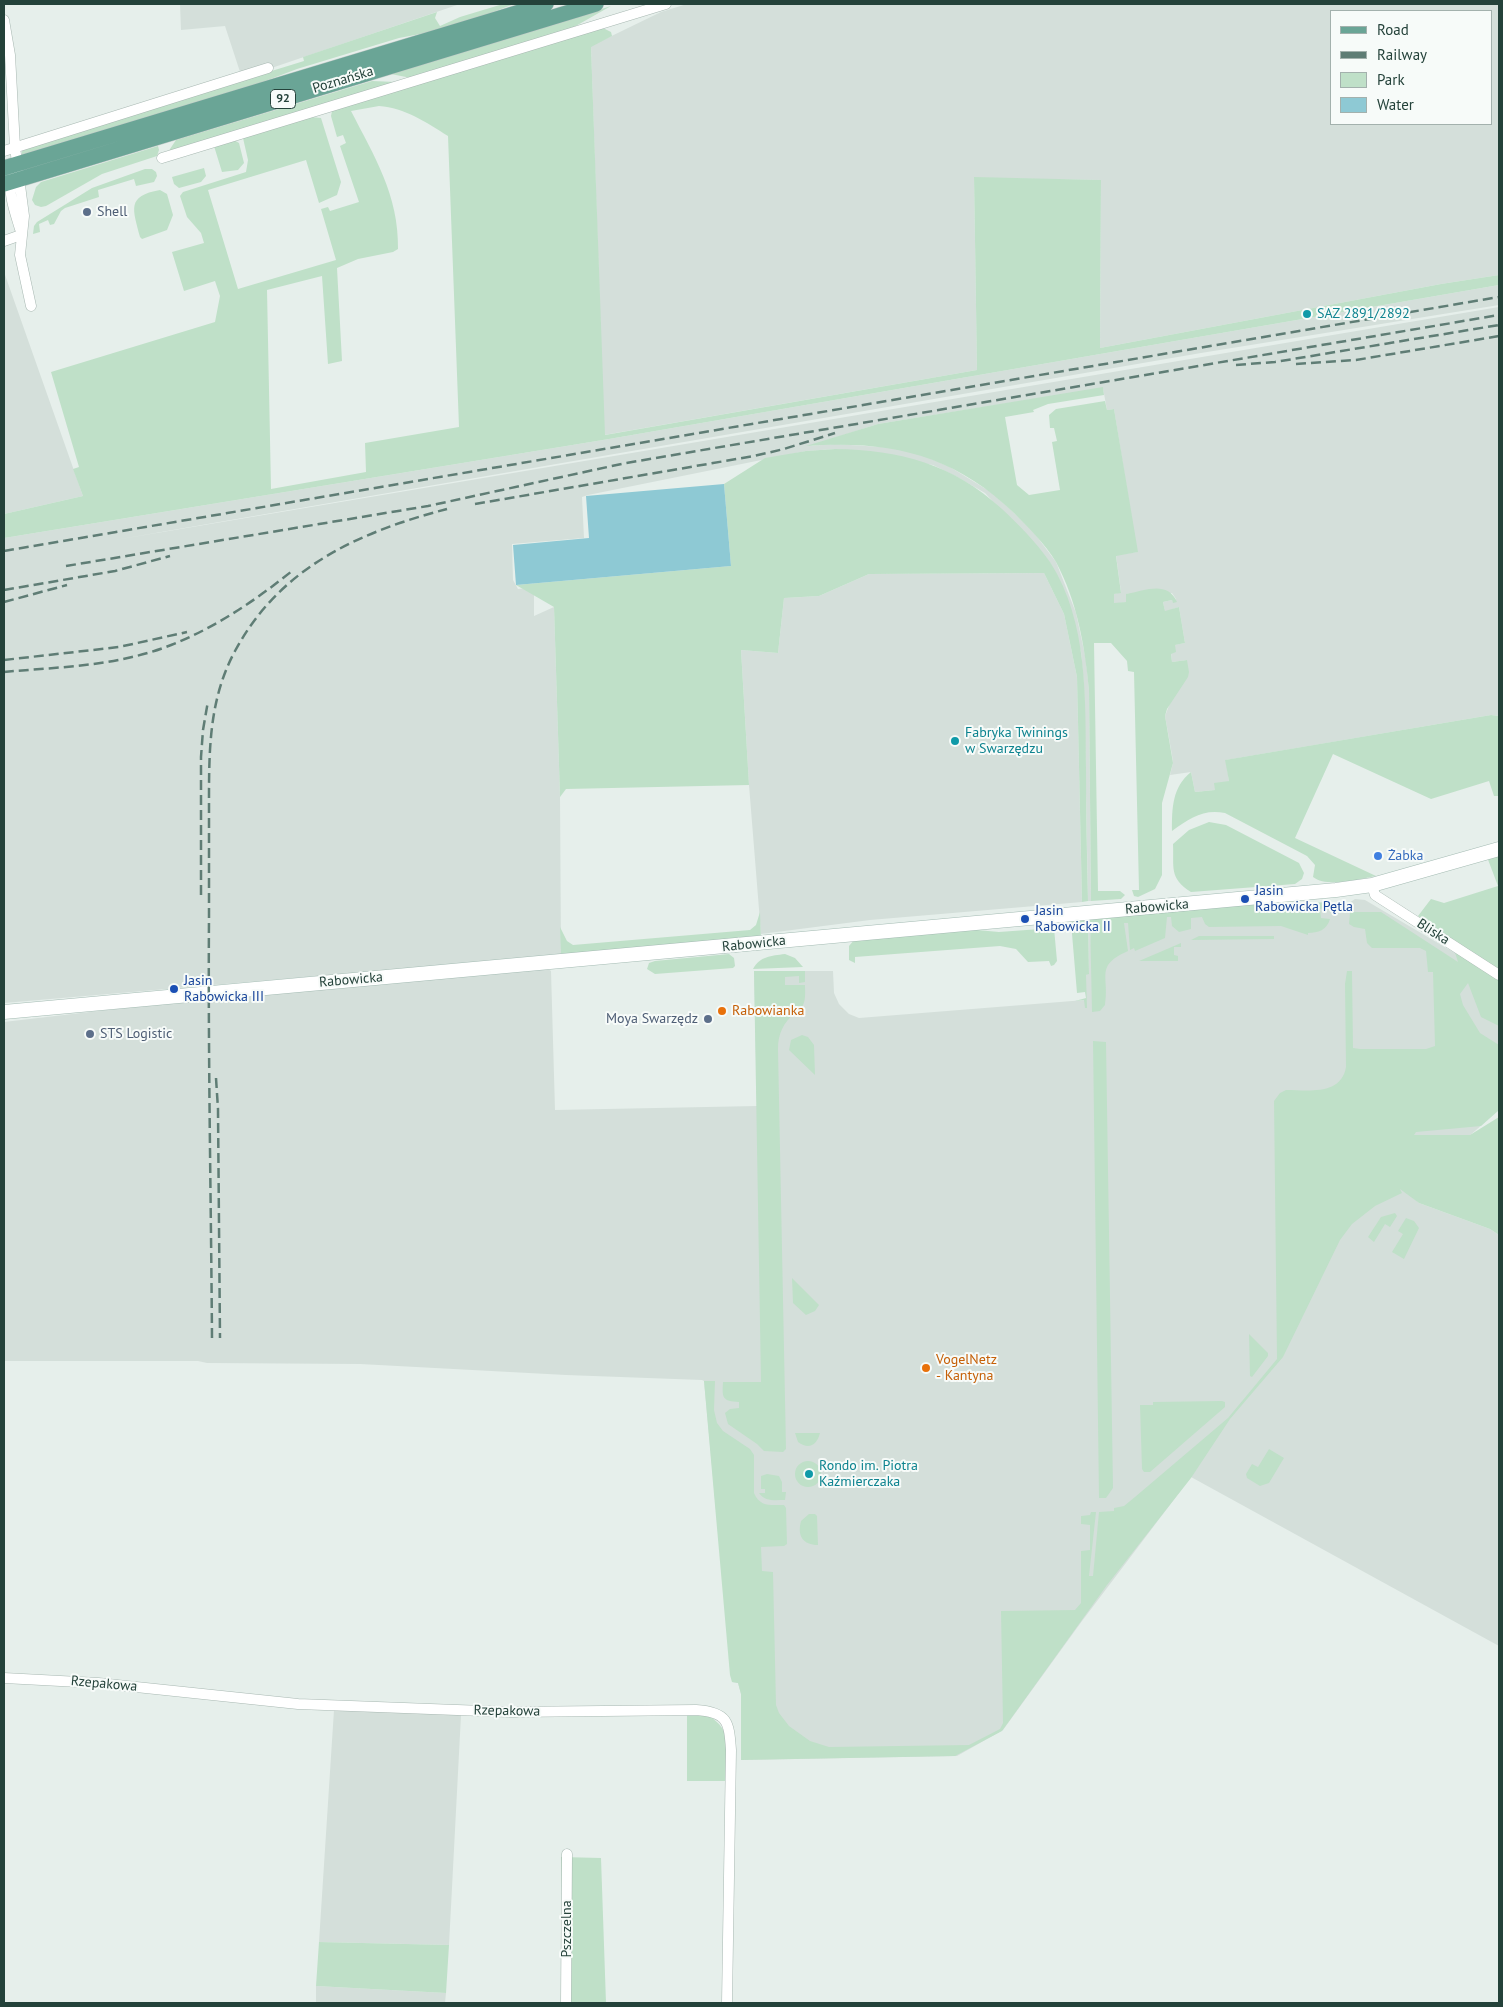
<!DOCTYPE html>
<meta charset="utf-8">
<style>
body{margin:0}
#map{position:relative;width:1503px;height:2007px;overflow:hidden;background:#e6efeb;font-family:"PT Sans",sans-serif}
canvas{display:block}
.frame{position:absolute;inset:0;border:5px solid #24423a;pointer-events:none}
.legend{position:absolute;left:1330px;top:10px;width:162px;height:115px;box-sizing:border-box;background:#f7fbf9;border:1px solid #a3b1ad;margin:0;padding:6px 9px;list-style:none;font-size:15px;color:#24423a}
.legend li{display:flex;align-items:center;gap:10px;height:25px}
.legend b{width:25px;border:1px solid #a3b1ad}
</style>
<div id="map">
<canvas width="1503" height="2007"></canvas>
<div class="frame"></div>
<ul class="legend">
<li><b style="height:6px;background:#6aa596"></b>Road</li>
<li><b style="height:6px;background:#5f7d75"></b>Railway</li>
<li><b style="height:14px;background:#bfe0c8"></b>Park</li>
<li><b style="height:14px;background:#8ec9d4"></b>Water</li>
</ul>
</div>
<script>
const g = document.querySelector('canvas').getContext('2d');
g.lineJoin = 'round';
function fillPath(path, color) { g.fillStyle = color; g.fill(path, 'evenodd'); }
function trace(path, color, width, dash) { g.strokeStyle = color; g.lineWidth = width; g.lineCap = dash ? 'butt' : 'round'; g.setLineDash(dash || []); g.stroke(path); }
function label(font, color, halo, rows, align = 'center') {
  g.font = font + ' "PT Sans",sans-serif'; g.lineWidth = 4; g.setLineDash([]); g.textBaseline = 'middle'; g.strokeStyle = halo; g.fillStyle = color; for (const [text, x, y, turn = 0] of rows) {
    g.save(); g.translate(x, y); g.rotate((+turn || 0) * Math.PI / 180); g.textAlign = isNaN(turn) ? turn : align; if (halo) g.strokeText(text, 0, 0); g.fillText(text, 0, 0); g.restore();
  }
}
const built = new Path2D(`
 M180,4H460L242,78L225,26L181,30Z
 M687,4H1499V275L1441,284L1100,348L1101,180L974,178L977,370L604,435L591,46L661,12ZM1332,11H1492V124H1332Z
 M4,272L83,496L4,514Z
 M1499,285V305L1201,353L109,541L1499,307V716L1491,715L1226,760L1229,781L1215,790L1195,792L1191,772L1170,775L1173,763L1172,755L1165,716L1187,660L1172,662L1171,653L1174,645L1185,643L1179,607L1165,612L1163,602L1172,600L1173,602L1176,599L1172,593L1126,594V602L1114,604V594L1121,592L1116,555L1137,552L1114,409L1107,410L1103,388L878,424L809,446L835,444L896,448L927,457L950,467L994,494L1032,530L1056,562L1076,613L1086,660L1089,690L1091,901H1088L1084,686L1081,652L1069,605L1050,563L985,493L959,478L933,465L835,449L806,451L588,495L582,497L584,538L512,544L513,580L518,589L534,587V616L554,607L560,797L561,955L4,1003V538L609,439Z
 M1044,573L1064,614L1077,677L1082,902L870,920L761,934L749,785L741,650L778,653L784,598L819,596L869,574Z
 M1355,899L1365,900L1499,979V1110L1406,1191L1419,1203L1490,1229L1499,1235V1646L1191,1477L1082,1621L1003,1730L957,1756L741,1760V1694L738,1683L732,1682L704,1381L702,1380L566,1375L360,1364L207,1363L198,1361H4V1022L209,998L548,969L551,971L555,1110L757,1106L754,971H833L834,993L839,1004L849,1014L859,1018L1085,1000L1086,999V975L1089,973L1088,918H1090L1092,973L1096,920L1330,906V910H1348L1349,903Z
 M334,1710L461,1715L449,1945L319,1942Z
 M316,1986L446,1993L445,2003H316Z`);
const green = new Path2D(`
 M503,4H514L478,18L431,32L399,38L297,69L239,91L22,156V148L304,61L303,57L437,12L435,18L440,26L460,17Z
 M611,6L574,27L411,78L391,74Z
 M601,27L611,32L612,36L591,47L605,435L977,370L974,177L1101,180L1100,348L1441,284L1499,275V285L609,439L4,538V514L83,496L73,469L79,467L51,372L215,322L220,296L215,281L184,291L172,252L204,243L201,233L187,217L180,196L183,192L246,172L248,160L243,138L311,117L321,118L341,182L337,195L319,203L306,160L208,190L238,289L336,260L321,209L328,207L330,211L359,202L340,146L346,143L343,135L337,137L331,116L332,111ZM379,106C405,108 426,122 448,136L459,427L365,443L366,472L271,489L267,290L322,276L328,364L342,361L337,268L358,259L393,252L398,249C399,195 374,156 351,111Z
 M372,81L396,82L168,152L176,140Z
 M234,140L239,143L244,163L238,170L222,172L214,146Z
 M158,146L159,150L157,156L102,174L46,206L41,207L35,205L32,200L36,187L41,182Z
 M204,168L206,176L201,182L179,188L174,184L172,177Z
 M145,169H152L156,172L157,176L154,182L136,186L134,179L98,190L99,197L65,208L61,211L54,224L50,225L48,220L39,224L40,232L33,234L34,226L37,222L92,188Z
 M160,190L167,194L173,215L167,230L142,239L140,237C133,209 126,196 160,190Z
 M1103,387L1104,395L1048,404L1033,410L1034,412L1005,417L1017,485L1029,495L1060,490L1052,442L1057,441L1054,428H1050L1049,415L1056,409L1105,401L1107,410L1114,409L1138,552L1116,556L1121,593L1114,594V603L1126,602V594C1145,591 1167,580 1177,602L1173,603L1172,600L1163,602L1165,611L1179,607L1185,643L1175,645L1176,652L1171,654L1172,662L1187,660L1189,672L1188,677L1167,709L1165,716L1173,763L1162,803V875L1155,889L1138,897L1134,896L1132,890H1139L1134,672L1128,671L1127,661L1111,643H1094L1098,891H1120L1125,895L1121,899L1091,901L1089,690C1085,646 1077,601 1056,562C1045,544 1029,528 1014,513C953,454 889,440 806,446L878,424Z
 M835,449C900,450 953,464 1002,509C1019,525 1036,542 1050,562C1089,623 1085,700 1086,769C1086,813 1087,857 1088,901L1082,902L1077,677L1064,614L1044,573L869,574L819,596L784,598L778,653L741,650L749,785L566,789L560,797L554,607L516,585L731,566L724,484L765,458L806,451Z
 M1491,715L1499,716V796H1494L1489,781L1431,799L1333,754L1295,838L1376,876C1360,879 1327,888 1313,877L1315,865L1307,856L1225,813C1203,809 1190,818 1172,831C1172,809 1172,787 1191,772L1195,792L1215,790L1214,783L1229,781L1225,760Z
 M1209,822L1226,825L1299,863L1304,873L1302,879L1295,884L1191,892C1169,878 1174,868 1173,844L1189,830Z
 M1499,854V1026L1481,1017L1468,983L1460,994L1463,1005L1480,1033L1499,1045V1110L1481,1126L1416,1132L1414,1135H1470L1499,1117V1235L1490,1229L1419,1203L1400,1189L1402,1193L1375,1206L1352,1224L1340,1240L1283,1357L1230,1419L1191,1478L1107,1585L1002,1731L955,1756L741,1760V1694L738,1683L732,1682L730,1675L704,1381H715L714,1410L717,1423L723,1431L750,1449L754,1455V1493C760,1507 770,1505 784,1505L786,1508L787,1544L784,1546L761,1547L762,1571L773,1572L776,1705L779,1713L789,1726L810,1741L829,1747L969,1745L1000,1729L1003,1723L1001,1611L1075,1610L1081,1603V1551L1090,1550V1525L1081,1524V1516L1090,1515L1091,1512H1096L1089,1576H1093L1099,1512L1114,1511V1508L1124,1506L1135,1497L1228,1418L1277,1359L1274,1101L1280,1093L1286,1090C1308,1090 1341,1096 1346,1067L1345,984L1347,971H1352L1353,1048L1360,1049H1426L1435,1046L1433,972H1428L1426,951L1420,948H1372L1367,943L1365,929L1354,927L1349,924L1350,912H1381L1458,962L1452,943L1418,916L1431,899L1444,903L1498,886L1487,857Z
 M1325,902L1331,906L1320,909L1321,918L1330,919C1327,930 1318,933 1308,933V935L1281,926L1209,927L1205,924L1202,917L1191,918V929L1179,932L1172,926L1171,917H1167L1165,938L1135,951L1134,948L1130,950L1128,923H1124L1128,951C1094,966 1110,976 1105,1005L1100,1011L1092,1012L1090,918L1247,904L1269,907Z
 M760,912L761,938L561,955L560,927L567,941L573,945L750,930L756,925Z
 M1088,918L1089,974L1086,975L1087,1008H1085L1084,1000L1075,1001L1086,998L1085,992L1077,993L1071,922Z
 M1054,928L1057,961L1054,965L1051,966L1049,961L1028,962L1016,949L1000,946L855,957V963L849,960V946L854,940L966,929L999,932Z
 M1199,936H1274V939L1191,940Z
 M1181,943V947H1174V955L1178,956V961H1139Z
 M729,954L734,958L735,966L733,968L655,974L647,969L649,963L655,961Z
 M785,954L795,958L803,967L753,969C760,956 771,956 785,954Z
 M754,971H805V982L799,983V976L785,977V985H805C805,991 806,999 803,1005C802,1009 798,1011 795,1013C783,1023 778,1034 778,1049L786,1449L783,1452L764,1451L757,1444L728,1424L725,1413L730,1409L739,1408V1402C722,1401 722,1398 723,1382H761Z
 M802,1035L808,1037L814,1045L815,1075L789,1050L791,1040Z
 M1093,1041L1106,1042L1113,1488L1106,1498H1099Z
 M1395,1213L1397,1216L1390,1227L1385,1224L1374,1242L1368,1237L1381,1217Z
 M1406,1218L1414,1221L1419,1228L1404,1259L1392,1252L1403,1234L1398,1231Z
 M792,1278L819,1305L815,1311L806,1315L793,1303Z
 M1249,1334L1268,1353V1356L1252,1377L1250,1376Z
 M1222,1401L1225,1402V1407L1150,1472H1144L1142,1469L1140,1405H1153V1402Z
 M795,1433H820C817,1445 809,1450 798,1442Z
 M1269,1449L1284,1458L1269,1483L1260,1486L1247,1478L1246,1474L1252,1464L1258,1467Z
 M795 1474a13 13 0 1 1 26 0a13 13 0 1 1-26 0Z
 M767,1474L779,1476L782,1482V1492H786L785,1500C775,1500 765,1502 759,1493H765V1489H761V1476Z
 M809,1514H815L817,1516L818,1545C803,1545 797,1536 801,1521Z
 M687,1713L708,1714L719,1724L725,1732L728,1781H687Z
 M561,1857L601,1858L606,2003H563Z
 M319,1942L449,1945L446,1993L316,1986Z`);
const water = new Path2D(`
 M724,484L731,566L516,585L513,545L589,538L586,496Z`);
const street = new Path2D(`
 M4,20L10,55L15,147L24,216L20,255L31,306
 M4,151L268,68
 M162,158L666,4
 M12,178C7,192 16,215 20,229
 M4,241L21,235
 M1372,885L1375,895L1499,975
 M4,1678L98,1683L298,1704L510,1712L696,1710C728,1712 729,1722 731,1750L727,2003
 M566,2003L567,1854`);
const secondary = new Path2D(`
 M4,1012L1336,890L1372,885L1499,849`);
const primary = new Path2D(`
 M4,168L546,4
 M4,184L596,4`);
const rail = new Path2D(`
 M1296,364L1356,360L1499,336
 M1236,365L1275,362L1499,325
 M475,504L754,456L784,449L835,433
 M4,551L1499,297
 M66,566L428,506L626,463L1499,315
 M4,590L115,571L170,556
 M4,602L67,585
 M4,660L119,647L187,632
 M4,672C46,668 91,667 132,657C191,644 246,608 292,571
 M201,895V757L203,730L208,701
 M216,1078L218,1109L220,1338
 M212,1338C211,1197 208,1056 209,916C209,880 209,845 209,810C209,754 208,701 235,651C280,567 359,532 447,509`);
const markers = [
 [87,212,5,"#5c6f8a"],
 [1307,314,5,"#0f9aa8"],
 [955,741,5,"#0f9aa8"],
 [1378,856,5,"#3f7fe0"],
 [1245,899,5,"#1a4fb4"],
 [1025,919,5,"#1a4fb4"],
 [174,989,5,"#1a4fb4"],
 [722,1011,5,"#e8710a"],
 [708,1019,5,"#5c6f8a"],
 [90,1034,5,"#5c6f8a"],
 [926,1368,5,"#e8710a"],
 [809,1474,5,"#0f9aa8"]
];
const shields = [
 [283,99,25]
];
const shieldNames = [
 ["92",283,99]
];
const streetNames = [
 ["Poznańska",343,80,-17],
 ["Rabowicka",1157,907,-5],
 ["Bliska",1433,932,33],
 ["Rabowicka",754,944,-6],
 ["Rabowicka",351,980,-5],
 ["Rzepakowa",104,1684,5],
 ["Rzepakowa",507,1711,1],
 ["Pszczelna",567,1929,-90]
];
const serviceNames = [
 ["Shell",97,212],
 ["Moya Swarzędz",698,1019,"right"],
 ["STS Logistic",100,1034]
];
const cultureNames = [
 ["SAZ 2891/2892",1317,314],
 ["Fabryka Twinings",965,733],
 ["w Swarzędzu",965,749],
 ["Rondo im. Piotra",819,1466],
 ["Kaźmierczaka",819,1482]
];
const shopNames = [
 ["Żabka",1388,856]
];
const transitNames = [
 ["Jasin",1255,891],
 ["Rabowicka Pętla",1255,907],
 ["Jasin",1035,911],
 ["Rabowicka II",1035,927],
 ["Jasin",184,981],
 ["Rabowicka III",184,997]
];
const foodNames = [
 ["Rabowianka",732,1011],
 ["VogelNetz",936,1360],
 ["- Kantyna",936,1376]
];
fillPath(built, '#d4dfda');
fillPath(green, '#bfe0c8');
fillPath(water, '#8ec9d4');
trace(street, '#a8b8b2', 11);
trace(secondary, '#a4bbb3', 15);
trace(primary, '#c2cac8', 16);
trace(street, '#fff', 10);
trace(secondary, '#fff', 14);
trace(primary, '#6aa596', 15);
trace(rail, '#5f7d75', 2.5, [10, 5]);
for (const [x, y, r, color] of markers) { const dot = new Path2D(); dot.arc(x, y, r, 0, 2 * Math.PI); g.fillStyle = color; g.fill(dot); trace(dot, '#f7fbf9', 2); }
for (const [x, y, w] of shields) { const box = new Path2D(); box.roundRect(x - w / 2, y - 9.5, w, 19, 4); g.fillStyle = '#f7fbf9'; g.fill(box); trace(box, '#24423a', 1); }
label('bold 12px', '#24423a', null, shieldNames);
label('14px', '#24423a', '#f7fbf9', streetNames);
label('14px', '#4e5e75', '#f7fbf9', serviceNames, 'left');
label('14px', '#0d838f', '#f7fbf9', cultureNames, 'left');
label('14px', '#366cbe', '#f7fbf9', shopNames, 'left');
label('14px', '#164399', '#f7fbf9', transitNames, 'left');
label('14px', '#c56008', '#f7fbf9', foodNames, 'left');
</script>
